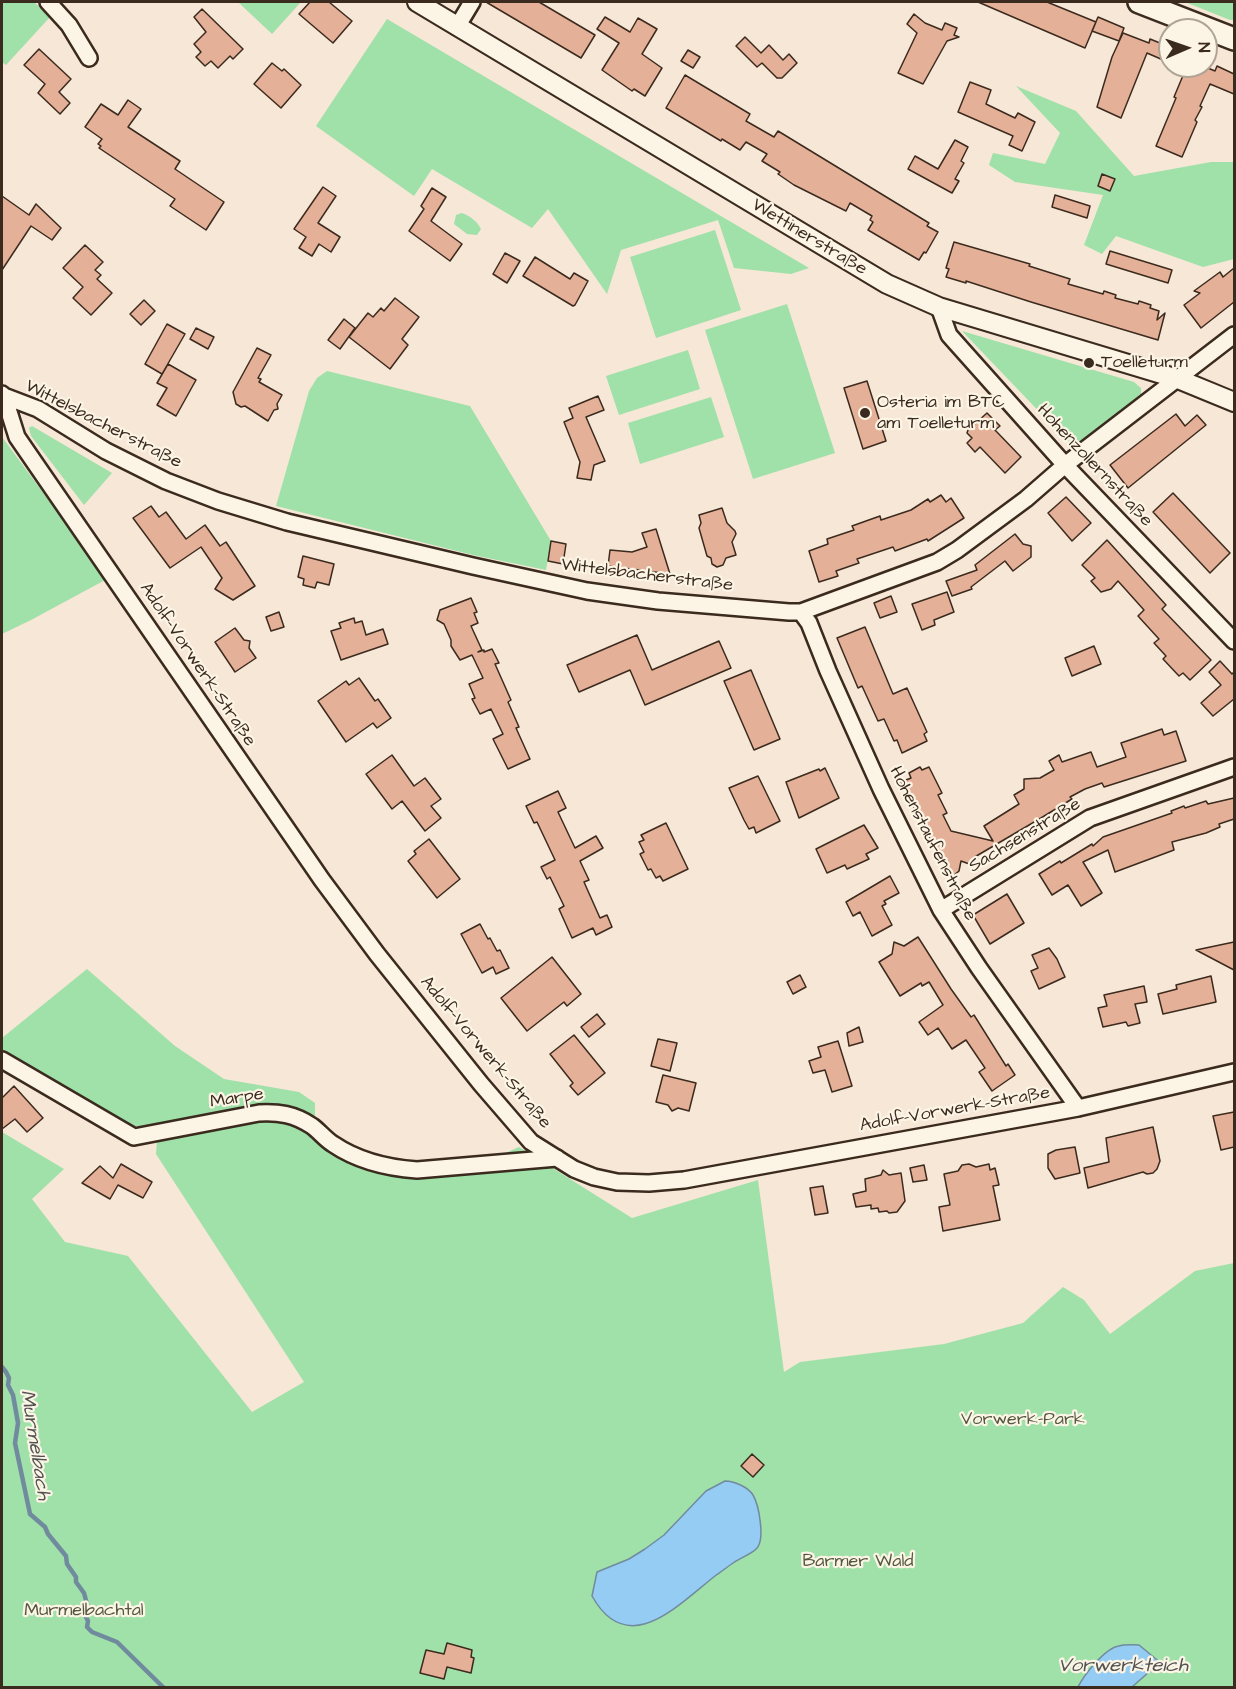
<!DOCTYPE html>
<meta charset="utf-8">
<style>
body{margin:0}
#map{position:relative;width:1236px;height:1689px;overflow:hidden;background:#f7e7d6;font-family:"Architects Daughter",sans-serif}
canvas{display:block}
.frame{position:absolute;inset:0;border:3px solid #3b2a1e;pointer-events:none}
.north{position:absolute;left:1158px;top:18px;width:60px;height:60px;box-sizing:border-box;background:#fcf5e5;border:2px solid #afa495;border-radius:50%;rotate:88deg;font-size:16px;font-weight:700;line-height:24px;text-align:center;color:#3b2a1e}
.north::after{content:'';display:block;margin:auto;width:21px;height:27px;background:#3b2a1e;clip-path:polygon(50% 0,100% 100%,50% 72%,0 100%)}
</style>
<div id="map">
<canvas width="1236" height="1689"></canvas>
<div class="frame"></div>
<div class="north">N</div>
</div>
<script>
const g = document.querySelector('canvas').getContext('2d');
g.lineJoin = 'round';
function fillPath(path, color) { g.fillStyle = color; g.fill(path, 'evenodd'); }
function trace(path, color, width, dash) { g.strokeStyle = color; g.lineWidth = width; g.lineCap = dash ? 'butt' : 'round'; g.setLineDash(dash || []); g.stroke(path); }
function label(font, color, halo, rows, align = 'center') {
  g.font = font + ' "Architects Daughter",sans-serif'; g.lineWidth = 4.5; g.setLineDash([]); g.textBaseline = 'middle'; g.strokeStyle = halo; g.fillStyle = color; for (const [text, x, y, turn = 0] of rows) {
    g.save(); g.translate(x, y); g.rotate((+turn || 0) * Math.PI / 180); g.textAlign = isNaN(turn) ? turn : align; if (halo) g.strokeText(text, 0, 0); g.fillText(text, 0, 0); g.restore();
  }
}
const green = new Path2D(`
 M2,2H34L50,17L6,65L2,62Z
 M238,2H301L272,34Z
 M1185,2H1234V20H1230Z
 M387,19L809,268L791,274L734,268L718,220L621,250L607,294L548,209L532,228L432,169L414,196L316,126Z
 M1016,86L1076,111L1134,176L1211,162H1234V259L1203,267L1116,236L1102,254L1084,245L1103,195L1015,182L989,165L993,153L1045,164L1060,133Z
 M462,213C470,216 477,221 481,229L477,235L467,234L454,224L456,215Z
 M715,230L741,310L656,338L630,257Z
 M787,304L835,453L753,479L705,330Z
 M962,331L1134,382L1141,388V394L1073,447Z
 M688,350L700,389L619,415L606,376Z
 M327,371L470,406L551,541L546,570L473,555L276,506L309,391L317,378Z
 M711,397L724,437L640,464L628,423Z
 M32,426L112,473L84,505L31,436L29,428Z
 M2,437L107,579L31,620L2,634Z
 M87,969L175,1046L224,1079L299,1092L315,1103V1126L357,1150L389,1161L422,1163L494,1158L519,1147L632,1218L758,1180L784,1372L800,1362L944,1344L1023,1323L1063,1287L1084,1300L1110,1334L1195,1271L1234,1263V1687L2,1688V1132L64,1169L32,1199L65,1242L128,1256L252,1412L304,1382L156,1154L158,1127L133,1126L54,1080L2,1055V1038Z`);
const water = new Path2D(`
 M725,1481C734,1481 748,1487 753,1495C759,1505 765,1539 757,1548C752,1554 740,1558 733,1563C727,1567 721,1572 715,1576C678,1605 628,1660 592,1596L597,1572L629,1559L645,1549L664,1535L706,1491Z
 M1139,1645L1162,1664L1149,1672L1132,1687H1078C1084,1675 1105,1648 1119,1646C1125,1644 1132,1645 1139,1645Z`);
const stream = new Path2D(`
 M2,1367L6,1372L9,1378L8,1385L13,1395L18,1423L15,1443L30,1514L45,1527L48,1534L66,1556L67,1564L76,1577V1582L84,1593L87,1604L84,1613L88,1621L87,1627L92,1632L117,1642L164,1688`);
const building = new Path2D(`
 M310,2H329L352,21L333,43L299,14Z
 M486,2H539L595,35L581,58Z
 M978,2H1047L1096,22L1085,48Z
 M202,9L243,49L233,59L230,56L218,68L211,61L205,66L196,57L201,52L194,44L206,32L194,17Z
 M914,14L925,23L942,30L945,23L957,28L954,35L959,37L947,41L923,84L898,73L917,33L907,24Z
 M605,17L630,32L638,18L657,29L642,54L662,68L645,96L634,89L632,91L602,70L619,43L597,29Z
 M1098,17L1124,28L1119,41L1092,31Z
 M1123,33L1149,43L1150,39L1170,47V63L1147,53L1121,118L1097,107L1112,57Z
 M745,37L761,53L769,45L783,60L789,54L797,63L782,78H777L762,63L757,67L736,46Z
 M39,49L71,79L59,92L70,103L60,114L38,93L45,84L24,65Z
 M688,50L700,57L693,68L681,61Z
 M272,63L282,71L284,69L301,85L281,108L254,84Z
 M1187,66H1203L1215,71L1217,66L1234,74V94L1210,84L1200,106L1202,107L1195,120L1197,122L1182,157L1156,146L1176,98L1174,97Z
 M685,75L750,114L746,121L774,137L778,131L929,223L927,226L938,232L926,253L924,252L919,260L868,230L873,222L870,220L872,216L850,203L846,211L794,185L778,174L780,172L762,161L767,154L746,142L740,150L722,139L721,141L666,108Z
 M970,82L991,90L986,104L1015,118L1018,113L1035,122L1022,151L1009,145L1013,136L958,112Z
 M128,100L141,109L128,127L180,161L175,169L224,202L206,230L170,206L175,199L99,148L101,146L98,144L102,139L85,127L101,104L118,115Z
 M955,140L968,147L961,161L964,163L955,179L959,181L952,193L908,169L915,156L938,169Z
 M1102,174L1115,179L1110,191L1098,186Z
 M323,187L336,196L318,223L340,237L331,252L319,244L312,256L299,248L306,237L294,229Z
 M432,188L446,197L431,221L462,244L450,261L409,231L424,209L421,206Z
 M1055,195L1090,206L1087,218L1052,207Z
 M2,196L29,215L36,204L61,228L52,240L31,226L2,270Z
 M954,242L1030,264L1029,266L1070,279L1068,284L1103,294L1104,291L1116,295L1115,298L1138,304L1139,301L1151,305L1150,308L1159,311L1157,320L1165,313L1158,340L1031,302L966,281V283L946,277L949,269L946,268Z
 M85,245L103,262L95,270L101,275L97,279L112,293L91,315L73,298L83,287L63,268Z
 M1110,251L1172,270L1168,283L1106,264Z
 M505,253L520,261L507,283L493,274Z
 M535,257L570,279L574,273L588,281L575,305L573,306L523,276Z
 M1234,268V302L1201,328L1184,305L1200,293L1194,291L1220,272L1223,277Z
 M395,298L419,317L402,339L408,345L390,369L349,337L368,313L373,317L381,308L384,311Z
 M144,300L155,311L141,325L130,314Z
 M344,319L355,328L340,349L328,340Z
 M167,324L185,334L162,374L145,364Z
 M196,328L214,337L208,349L190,339Z
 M257,348L271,355L258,378L261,379L259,382L282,395L277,404L278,409L274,410L268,421L245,406L241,407L236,404L233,392Z
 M168,364L196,380L176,416L157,405L167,388L157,383Z
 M867,381L886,441L863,449L844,388Z
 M598,396L604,410L586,417L605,461L594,465L591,480L577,478L580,462L564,422L573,418L569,408Z
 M987,413L1000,426L995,430L1021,457L1005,473L980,447L975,452L967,443L972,438L967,433L968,430Z
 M1176,414L1185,426L1197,415L1206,425L1128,488L1110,465Z
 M1173,493L1230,553L1210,573L1153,512Z
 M941,495L946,502L951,498L964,518L928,541L927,539L895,551L893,547L857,559L859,563L836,571L838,576L819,582L809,551L828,544L827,539L854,530L852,526L880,516L881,520L911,510L928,499L930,502Z
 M1066,497L1091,523L1072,541L1048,513Z
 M151,506L159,517L166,512L186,539L205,525L220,546L226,542L255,586L233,600L215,589L222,578L201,547L170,568L133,518Z
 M722,508L727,523L735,531L736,534L732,542L736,555L726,558L723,565L717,567L712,564L711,558L707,556L699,528L701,523L699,515Z
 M656,529L670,574L608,566L610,550L632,552L647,547L642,533Z
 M1015,534L1023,544L1031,546V557L1013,571L1005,561L971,587L972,589L952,596L946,581L977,570L975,565Z
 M1107,540L1166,605L1162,609L1211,660L1190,680L1183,673L1179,676L1163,659L1166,656L1154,643L1159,639L1138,616L1144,610L1118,581L1111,589L1101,592L1091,581L1095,578L1082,565Z
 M551,541L566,544L563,564L548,561Z
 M303,556L334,564L329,585L317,582L315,588L303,585L304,579L298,577Z
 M947,592L954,612L934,620L935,625L922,630L912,604Z
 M891,596L897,612L880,618L874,603Z
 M471,598L477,612L474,613L478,623L471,626L482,650L478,652L484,650V652L492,649L499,663L495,664L511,700L508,702L519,727L516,728L530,759L508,769L493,739L503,734L491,709L480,714L472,699L475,698L469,684L483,678L472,655L460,660L451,646V640L444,624L437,620L440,610Z
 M279,612L284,627L271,631L266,617Z
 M354,618L355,623L362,621L366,635L383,629L388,644L341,660L331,631L341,628L339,623Z
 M865,627L893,694L907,688L927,732L924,734L927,741L902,753L897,740L894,741L884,719L878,721L862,686L858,688L837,638Z
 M235,628L244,640L250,641L249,648L256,658L235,672L215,642Z
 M637,635L652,670L719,641L731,668L645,705L630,670L579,692L567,665Z
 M1094,646L1101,664L1072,676L1065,658Z
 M1220,661L1232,674L1234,672V699L1213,716L1201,703L1221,685L1209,672Z
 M751,670L780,739L754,750L724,681Z
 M359,678L375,701L378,699L391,718L377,728L373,723L346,742L318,701L346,681L349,685Z
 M1162,729L1164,735L1176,731L1186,761L1104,787L1102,783L1085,789L1070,797L1072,799L1041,818L973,858L972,865L961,861L959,871L952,877L940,858L901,782L911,778L909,773L920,767L922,770L929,767L942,793L938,795L947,813L943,815L951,831L993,841L984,826L1019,804L1014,795L1024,789V779L1040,778L1054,770L1049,761L1059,755L1062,762L1091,752L1097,767L1126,757L1121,743Z
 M392,755L414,786L425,778L441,799L431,806L441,818L425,831L402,801L392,809L366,774Z
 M825,768L839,798L799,818L786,782L819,769L820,771Z
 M758,776L780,821L756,833L754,827L749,829L744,820L729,788Z
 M558,791L566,808L558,812L575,848L596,836L603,848L580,861L589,880L584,882L600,918L607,915L612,927L596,935L593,928L572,938L559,909L564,906L550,877L547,879L541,867L555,860L537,822L534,823L526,806Z
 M1234,798V819L1219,824L1220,827L1206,833L1172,842L1174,850L1115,872L1108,850L1083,862L1102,893L1081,906L1068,885L1052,895L1039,874L1060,861L1061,863L1092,844L1093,846L1103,837L1172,813L1171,811L1184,806L1185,808L1206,801L1208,804Z
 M666,823L688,869L663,881L660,876L656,878L651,869L648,870L640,854L644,852L639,842L644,840L641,835Z
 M864,825L878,848L866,854L869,859L847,869L845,865L827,873L816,849Z
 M429,839L460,879L437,898L408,861L416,854L414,851Z
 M890,876L899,893L884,901L886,904L882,906L892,925L872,936L860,912L853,916L846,902Z
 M1007,894L1024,923L990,944L973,915Z
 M480,924L488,939L490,938L497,951L500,950L509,968L496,974L493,967L482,973L461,934Z
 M918,937L951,989L971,1017L974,1015L1006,1066L1008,1064L1015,1075L992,1091L979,1072L985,1068L966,1040L952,1049L938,1028L928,1035L919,1022L943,1005L929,982L922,986L921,983L900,996L879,962L892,954L894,942L904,946Z
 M1234,942V970L1196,950Z
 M1049,948L1057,959L1065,977L1039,989L1031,971L1038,968L1032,955Z
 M552,957L581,994L567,1006L564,1002L527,1031L501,998Z
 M800,975L806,987L793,994L787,982Z
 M1211,976L1216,1002L1163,1014L1158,994L1177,989L1176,985Z
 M1144,986L1147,1002L1135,1004L1140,1023L1128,1026L1126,1022L1103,1027L1098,1008L1107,1006L1104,995Z
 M597,1014L605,1024L589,1037L581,1027Z
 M859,1027L863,1042L849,1046L847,1033Z
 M574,1035L605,1073L578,1095L570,1086L573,1083L550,1054Z
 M658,1039L677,1043L670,1071L651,1066Z
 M838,1041L852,1086L832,1092L825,1070L813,1073L809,1061L821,1057L818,1047Z
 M663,1075L696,1083L689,1111L678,1108L672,1111L668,1105L656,1102Z
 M14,1086L43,1118L27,1132L15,1119L2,1129V1098Z
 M1234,1112V1147L1221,1150L1213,1116Z
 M1153,1127L1160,1161L1157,1169L1153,1173L1147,1174L1143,1172L1088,1188L1084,1168L1109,1162L1106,1138Z
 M1075,1147L1080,1173L1055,1179L1048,1168V1154L1056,1150Z
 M121,1164L152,1182L143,1198L118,1185L110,1199L82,1183L100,1166L113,1178Z
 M969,1164L976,1167L989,1164L990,1170L995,1168L999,1185L993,1186L1000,1220L943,1231L939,1207L950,1205L944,1174L958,1171L962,1165Z
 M924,1165L927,1180L913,1182L910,1168Z
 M883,1170L889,1175L901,1173L905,1201L897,1212L889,1213L887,1211L879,1212L878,1208L871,1209V1205L856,1207L853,1194L866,1191L865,1179L881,1175Z
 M823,1186L828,1213L815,1215L810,1188Z
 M752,1454L764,1465L753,1477L741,1466Z
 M447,1643L472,1650L471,1657L474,1658L471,1673L447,1667L444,1679L420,1673L426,1650L444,1654Z`);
const minor = new Path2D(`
 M48,2L69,25L89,58
 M457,27L472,2
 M939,307L949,335L1065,465L1234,641
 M2,394L4,396L17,437L322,880L377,954L481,1084L531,1142L574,1169L594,1177L617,1182L649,1183L684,1180L1078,1108L1234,1072
 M4,396L38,409L106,451L166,481L218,501L287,522L473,566L587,591L658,601L789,612H801L937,562L957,550L1026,499L1065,465L1234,335
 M801,612L809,623L828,671L881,789L941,910L979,968L1078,1108
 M941,910L1090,818L1234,767
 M2,1060L134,1137L259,1113C279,1112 294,1114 312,1126C319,1131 325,1139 333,1144C358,1161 388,1168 417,1170L557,1158`);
const tertiary = new Path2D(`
 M417,2L887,284L939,307L1178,379L1234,402`);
const secondary = new Path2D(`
 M1139,2L1234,39`);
const markers = [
 [1089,363,6,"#3b2a1e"],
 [865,413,6,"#3b2a1e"]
];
const streetNames = [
 ["Wettinerstraße",809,238,31],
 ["Wittelsbacherstraße",103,425,27],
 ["Hohenzollernstraße",1094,466,47],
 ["Wittelsbacherstraße",647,576,7],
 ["Adolf-Vorwerk-Straße",197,665,56],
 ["Sachsenstraße",1025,836,-31],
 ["Hohenstaufenstraße",932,844,63],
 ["Adolf-Vorwerk-Straße",485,1053,50],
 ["Marpe",237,1099,-9],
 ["Adolf-Vorwerk-Straße",955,1110,-10]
];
const poiNames = [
 ["Toelleturm",1101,363],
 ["Osteria im BTC",877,403],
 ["am Toelleturm",877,424]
];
const parkNames = [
 ["Vorwerk-Park",1023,1420],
 ["Barmer Wald",858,1562],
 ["Murmelbachtal",84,1611]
];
const waterNames = [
 ["Murmelbach",34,1445,81],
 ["Vorwerkteich",1123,1667]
];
fillPath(green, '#a0e0a9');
fillPath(water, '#95ccf3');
trace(water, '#718b9e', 1.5);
trace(stream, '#718b9e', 4.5);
fillPath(building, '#e5b098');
trace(building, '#3b2a1e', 1.5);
trace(minor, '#3b2a1e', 20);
trace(tertiary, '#3b2a1e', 22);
trace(secondary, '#3b2a1e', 26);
trace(minor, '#fcf5e5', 15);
trace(tertiary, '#fcf5e5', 18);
trace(secondary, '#fcf5e5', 21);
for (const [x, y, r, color] of markers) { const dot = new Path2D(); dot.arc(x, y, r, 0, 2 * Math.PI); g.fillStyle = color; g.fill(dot); trace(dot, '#fcf5e5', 2); }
label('18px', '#3b2a1e', '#fcf5e5', streetNames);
label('18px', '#3b2a1e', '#fcf5e5', poiNames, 'left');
label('18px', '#545841', '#fcf5e5', parkNames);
label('italic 20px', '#525253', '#fcf5e5', waterNames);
</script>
